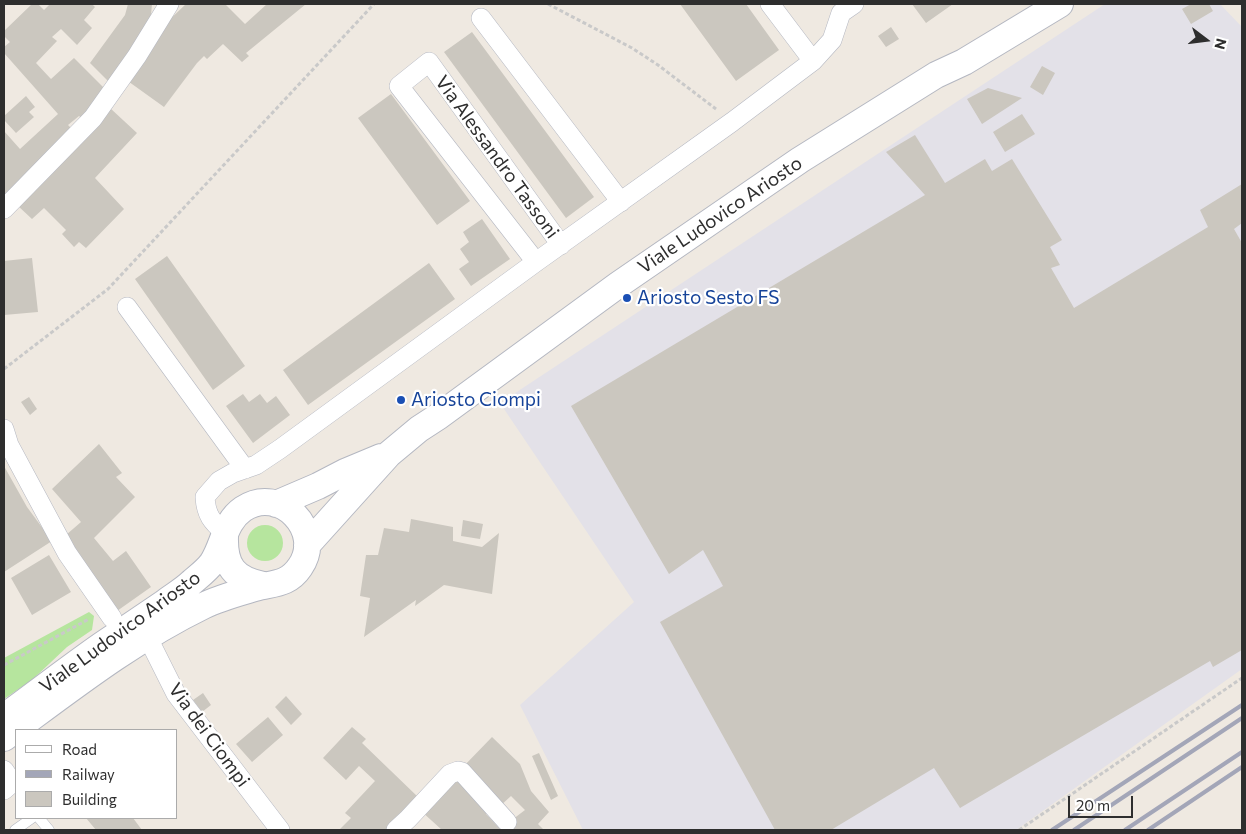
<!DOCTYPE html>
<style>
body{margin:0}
#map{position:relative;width:1246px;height:834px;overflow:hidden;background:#efe9e1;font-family:Commissioner,sans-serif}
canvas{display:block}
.frame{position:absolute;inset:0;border:5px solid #2e2e2e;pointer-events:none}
.legend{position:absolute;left:15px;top:729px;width:162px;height:90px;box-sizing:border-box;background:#fff;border:1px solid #ababab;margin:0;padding:6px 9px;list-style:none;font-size:15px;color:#2e2e2e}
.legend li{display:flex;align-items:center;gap:10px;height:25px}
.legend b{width:25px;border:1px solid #ababab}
.north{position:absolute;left:1181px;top:15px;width:50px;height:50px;-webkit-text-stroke:4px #fff;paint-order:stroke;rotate:105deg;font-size:14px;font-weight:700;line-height:20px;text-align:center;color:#2e2e2e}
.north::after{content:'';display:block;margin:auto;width:18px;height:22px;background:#2e2e2e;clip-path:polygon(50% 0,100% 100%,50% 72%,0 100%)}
.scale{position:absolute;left:1068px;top:796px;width:65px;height:22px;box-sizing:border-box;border:2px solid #2e2e2e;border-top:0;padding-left:6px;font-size:15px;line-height:18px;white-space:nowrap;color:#2e2e2e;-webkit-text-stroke:4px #fff;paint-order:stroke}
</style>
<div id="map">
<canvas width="1246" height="834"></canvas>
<div class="frame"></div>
<ul class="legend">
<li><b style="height:6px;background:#fff"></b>Road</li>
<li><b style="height:6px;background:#a3a6b8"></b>Railway</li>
<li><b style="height:14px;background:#cbc7bf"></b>Building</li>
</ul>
<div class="north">N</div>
<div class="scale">20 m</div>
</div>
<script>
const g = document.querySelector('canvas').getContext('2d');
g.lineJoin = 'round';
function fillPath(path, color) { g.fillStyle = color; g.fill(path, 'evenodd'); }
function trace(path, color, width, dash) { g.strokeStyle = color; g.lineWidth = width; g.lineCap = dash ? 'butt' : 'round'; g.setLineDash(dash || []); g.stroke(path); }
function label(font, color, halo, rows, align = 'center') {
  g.font = font + ' Commissioner,sans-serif'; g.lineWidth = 4.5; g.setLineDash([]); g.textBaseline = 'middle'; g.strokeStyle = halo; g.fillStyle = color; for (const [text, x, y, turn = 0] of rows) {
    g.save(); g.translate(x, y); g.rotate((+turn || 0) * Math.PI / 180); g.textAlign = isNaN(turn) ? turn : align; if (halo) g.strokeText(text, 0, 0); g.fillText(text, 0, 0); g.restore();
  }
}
const industrial = new Path2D(`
 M1105,4H1220L1242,27V669L1016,830H583L520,705L634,602L500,403Z`);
const green = new Path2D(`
 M247 543a18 18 0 1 1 36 0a18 18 0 1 1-36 0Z
 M89,612L94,616L92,630L67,647L32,680L4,699V658Z`);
const building = new Path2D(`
 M32,4H38L44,10L50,4H92L95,7L84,20L92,28L77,45L61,29L52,37L57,41L36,63L51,79L74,58L106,90L85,121L79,116L68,125L74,131L4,198V131L20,149L58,114L4,53V47L10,42L4,36V31Z
 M128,4H152L151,15L146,30L110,83L90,63L125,15Z
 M186,4H225L245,24L267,4H306L246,53L249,56L242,62L223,44L207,59L204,56L197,63L164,107L125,79L164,25Z
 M680,4H746L779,50L736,81Z
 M912,4H953L926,23Z
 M1191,4H1209L1213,11L1191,24L1182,9Z
 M891,27L899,39L886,47L878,36Z
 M472,32L594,197L566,218L444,52Z
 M1042,66L1055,73L1043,95L1030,87Z
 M988,88L1022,98L982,124L967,99Z
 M391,94L470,201L437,225L358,118Z
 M26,96L35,107L29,112L34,117L16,133L4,120V116Z
 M110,108L137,133L95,178L124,209L86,248L79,242L74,247L62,234L66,230L44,208L32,219L17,205Z
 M1022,114L1035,134L1005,152L993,132Z
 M915,135L945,183L985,159L992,171L1012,159L1062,240L1050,247L1060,265L1051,268L1074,308L1208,227L1200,210L1242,184V223L1234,229L1242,243V650L1213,667L1210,661L960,808L934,768L831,830H775L660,622L723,586L703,550L669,574L571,406L925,195L886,152Z
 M482,219L510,259L471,286L459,269L469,262L460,249L469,242L463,232Z
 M167,256L245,366L213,390L135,279Z
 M32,258L38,312L4,315V261Z
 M429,263L455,299L308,405L283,370Z
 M243,394L249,402L260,394L267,403L276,396L290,415L253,443L226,406Z
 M29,397L37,409L30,415L21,402Z
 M99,444L122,473L116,477L135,497L94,538L113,561L126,551L151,587L117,611L66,535L81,522L52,489Z
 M4,466L27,507L52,541L4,572Z
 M411,519L453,527V541L482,547L499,533L492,594L444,585L415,606L416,600L364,637L370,598L360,596L366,555H378L384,528L409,532Z
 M463,520L483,524L480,539L461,536Z
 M49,555L71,592L32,615L11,578Z
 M203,693L211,705L202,712L193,700Z
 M286,696L302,714L291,725L275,707Z
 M268,717L283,735L252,762L236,744Z
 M352,727L366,739L362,743L418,797L386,830H339L351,818L345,813L375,781L359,766L346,780L323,758Z
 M492,737L520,764L531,791L549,812L538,824L544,830H442L421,811L457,774L489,811L486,814L500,829L525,810L511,796L499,807L462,768Z
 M539,753L558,796L551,800L532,756Z
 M86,818H133L142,830H96Z`);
const path = new Path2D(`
 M548,4L632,48L658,65L716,109
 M4,369L108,289L374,4
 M4,665L89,619
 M1019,830L1242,678`);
const lane = new Path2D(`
 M39,818L49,830
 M15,830L32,818`);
const street = new Path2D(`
 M770,4L813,61
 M481,18L621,202
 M4,209L93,118L137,56L169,4
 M536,262L399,86L429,62L561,245
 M127,307L245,469
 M4,429L9,445L67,553L112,618
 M225,533C212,522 206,515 205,497L219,481L233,473L256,465L280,449L536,262L732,122L813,61L832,40L841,13L854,4
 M147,636L176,694L280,830
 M4,770L12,782V783L4,790
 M396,830L408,819L450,774L458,771L462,772L507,822`);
const secondary = new Path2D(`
 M276,504L318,486L345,472L381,457
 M225,536C224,566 234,579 263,585
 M307,545L389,454L419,429L439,416L618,285L800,160L936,75L964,62L1060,4
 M4,717C37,693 69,668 102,645C123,631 143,617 164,603C173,596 184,590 192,582C199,576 207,570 212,563C224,545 224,522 243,509C280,484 325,531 300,567C288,585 273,583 255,588C238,593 219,598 203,606C131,641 68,691 4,738`);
const rail = new Path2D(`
 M1052,830L1242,705
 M1074,830L1242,718
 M1125,830L1242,752
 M1148,830L1242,767`);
const markers = [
 [627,298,5,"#1a4fb4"],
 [401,400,5,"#1a4fb4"]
];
const streetNames = [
 ["Via Alessandro Tassoni",497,157,54],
 ["Viale Ludovico Ariosto",720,215,-34],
 ["Viale Ludovico Ariosto",120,632,-36],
 ["Via dei Ciompi",209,735,54]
];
const transitNames = [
 ["Ariosto Sesto FS",637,298],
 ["Ariosto Ciompi",411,400]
];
fillPath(industrial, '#e3e1e8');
fillPath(green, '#b6e59e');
fillPath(building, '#cbc7bf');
trace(lane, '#b4b7c1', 11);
trace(street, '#b4b7c1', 20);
trace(secondary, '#b4b7c1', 28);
trace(path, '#c9c9c9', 3, [4, 2.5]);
trace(lane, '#fff', 10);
trace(street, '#fff', 19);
trace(secondary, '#fff', 26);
trace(rail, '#a3a6b8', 4);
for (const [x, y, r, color] of markers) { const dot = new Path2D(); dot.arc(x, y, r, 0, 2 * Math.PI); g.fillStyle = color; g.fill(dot); trace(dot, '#fff', 2); }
label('19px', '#2e2e2e', '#fff', streetNames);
label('19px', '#164399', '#fff', transitNames, 'left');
</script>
